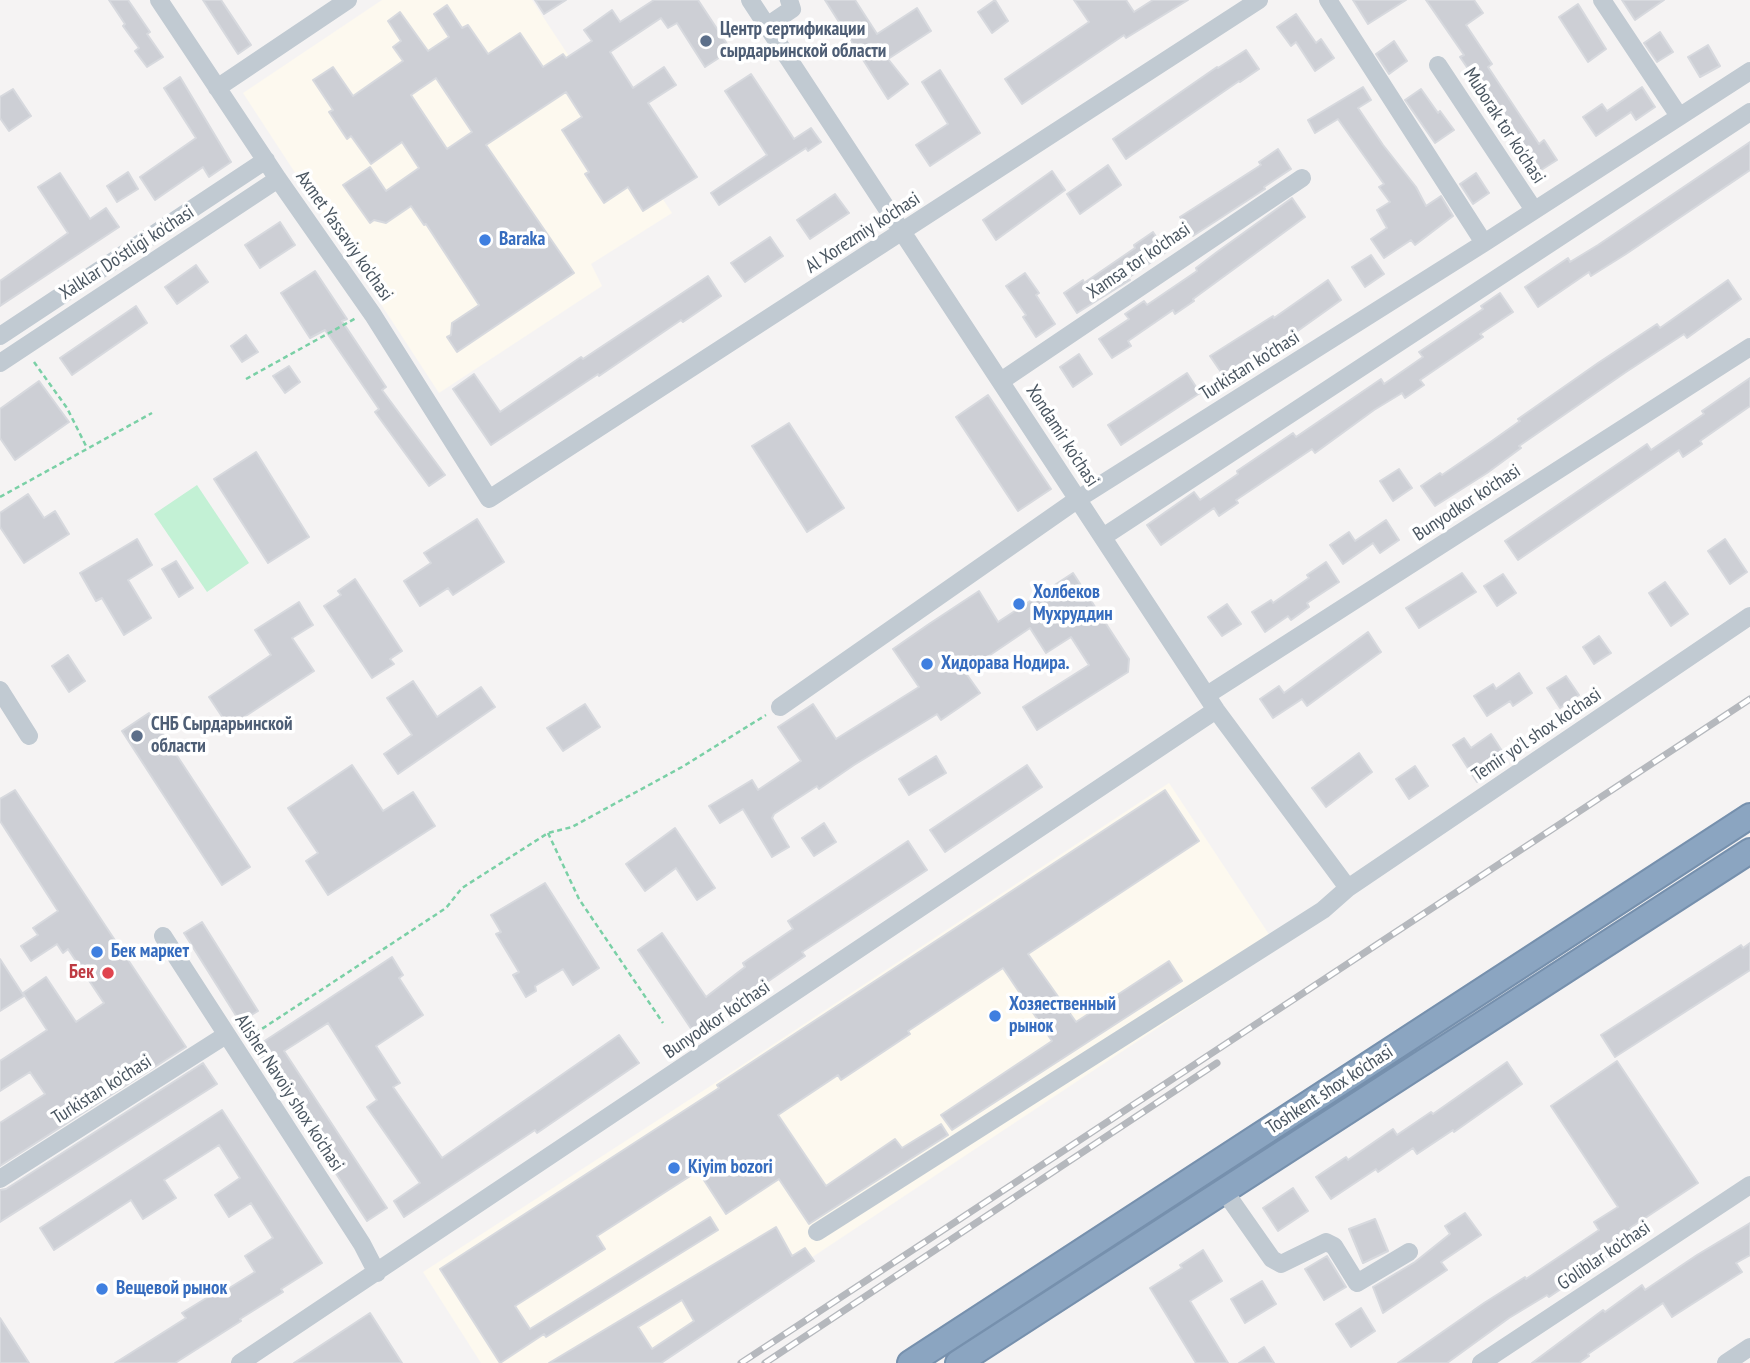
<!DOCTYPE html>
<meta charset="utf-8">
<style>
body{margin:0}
canvas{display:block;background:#f5f3f3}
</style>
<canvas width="1750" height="1363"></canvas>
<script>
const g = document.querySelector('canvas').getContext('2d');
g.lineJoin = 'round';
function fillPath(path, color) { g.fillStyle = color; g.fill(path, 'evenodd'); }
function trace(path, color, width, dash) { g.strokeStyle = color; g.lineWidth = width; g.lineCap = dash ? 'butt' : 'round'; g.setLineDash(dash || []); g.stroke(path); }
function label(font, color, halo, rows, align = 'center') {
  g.font = font + ' "PT Sans Narrow",sans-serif'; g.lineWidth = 7; g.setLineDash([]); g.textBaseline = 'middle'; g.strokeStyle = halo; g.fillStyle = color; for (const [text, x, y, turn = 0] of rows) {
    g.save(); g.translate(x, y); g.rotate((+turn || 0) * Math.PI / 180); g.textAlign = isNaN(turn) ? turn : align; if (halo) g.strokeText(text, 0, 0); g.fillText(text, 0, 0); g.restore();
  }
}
const commercial = new Path2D(`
 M382,0H532L672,213L591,264L602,286L439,393L243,93Z
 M1169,783L1278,948L820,1252L649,1363H481L423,1272L712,1085Z`);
const green = new Path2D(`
 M197,485L249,563L207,592L154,514Z`);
const building = new Path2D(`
 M109,0H128L150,32L147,34L163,57L147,67L135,51L139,48L123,26L125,24Z
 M203,0H221L251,45L238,54Z
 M535,0H566L544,14Z
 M654,0H698L731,50L705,67L677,23L668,28L661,18L610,52L633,88L664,67L676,85L648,103L697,177L643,211L628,187L604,203L585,174L589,172L562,130L582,117L566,92L486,145L574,273L457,352L447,337L451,335L452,323L479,305L426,224L424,225L411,206L386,223L374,220L370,223L343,185L370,167L386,191L419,168L402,142L371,164L351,136L347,139L329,112L333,110L313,80L333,67L353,96L403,61L393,47L401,41L388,21L400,12L428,51L449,37L434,14L447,5L462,28L468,25L488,54L520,33L543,67L563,54L566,58L592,41L584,30L612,10L620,22ZM436,78L472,132L447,149L411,95Z
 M825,0H855L877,34L917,8L931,31L888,59L908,84L888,99Z
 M995,0L1008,21L992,33L978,12Z
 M1074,0H1126L1134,12L1153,0H1188L1126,38L1124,35L1022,104L1005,79L1089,22Z
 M1353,0H1406L1368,24Z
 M1426,0H1474L1483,13L1466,25L1492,64L1488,67L1539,144L1544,140L1557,160L1538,172L1513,136L1508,139L1472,85L1477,82L1460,57L1464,55Z
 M1622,0H1664L1635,20Z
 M1578,4L1606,49L1588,62L1559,17Z
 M1296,14L1316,43L1321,39L1334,58L1315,71L1296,42L1291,46L1277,27Z
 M1660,32L1673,52L1657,62L1644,43Z
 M1394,41L1407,61L1389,74L1376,54Z
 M1708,45L1720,66L1700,77L1688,57Z
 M1246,50L1259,69L1240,82L1239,81L1126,159L1113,139L1217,67L1218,68Z
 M940,70L980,133L930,166L916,145L948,124L922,82Z
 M751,74L794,139L811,128L821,142L808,151L806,148L719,205L711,193L767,155L725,91Z
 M180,77L231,162L209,177L203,167L155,200L140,177L196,138L164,88Z
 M1363,87L1371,100L1358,108L1383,145L1416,187L1426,206L1441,196L1453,216L1415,245L1411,240L1384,258L1371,239L1387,228L1377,210L1390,202L1379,187L1384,184L1338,119L1315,133L1308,120Z
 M1642,87L1655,107L1636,120L1631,112L1596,136L1583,117L1602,104L1607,111Z
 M13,89L31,116L9,131L0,118V97Z
 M1421,89L1438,113L1440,111L1454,130L1435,143L1405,100Z
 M1750,142V170L1626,254L1591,276L1589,272L1538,307L1525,287L1568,258L1570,262L1598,245Z
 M1278,149L1291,169L1264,187L1265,189L1193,236L1180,217L1261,165L1259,162Z
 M1108,165L1121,185L1080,214L1067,194Z
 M1052,171L1065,190L996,240L983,220Z
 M128,172L138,189L117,202L107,186Z
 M60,173L90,219L106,208L119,227L0,306V281L68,233L38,187Z
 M1476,173L1489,193L1473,204L1460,184Z
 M835,194L849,213L810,239L797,220Z
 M1292,198L1305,217L1193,299L1194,301L1175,314L1173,310L1128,341L1131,346L1112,358L1099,339L1129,319L1125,314L1144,301L1147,305L1197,271L1196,268L1217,252Z
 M280,222L295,245L260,268L245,245Z
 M1153,232L1166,252L1128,278L1130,280L1077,313L1064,293L1083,280L1084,283L1135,248L1134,245Z
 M770,237L783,256L745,282L731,263Z
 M1371,255L1384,274L1365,287L1352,267Z
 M196,265L208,282L177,304L165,287Z
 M315,271L347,319L342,321L386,387L382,390L445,475L429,486L375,412L379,409L325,330L310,338L281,293Z
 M1025,273L1039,293L1036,295L1055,324L1036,337L1023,317L1026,315L1006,286Z
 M708,276L721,296L683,322L681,320L599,376L598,374L491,445L453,389L474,374L500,412L581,357L583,359Z
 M1328,280L1341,300L1292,335L1291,333L1223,375L1210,356L1273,316L1274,318Z
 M1728,280L1741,299L1687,338L1684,334L1626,372L1519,446L1521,448L1487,473L1435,506L1421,486L1440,473L1442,475L1489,443L1520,421L1518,419L1598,363L1657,324L1660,328Z
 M1500,293L1513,312L1480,334L1483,337L1420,380L1424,385L1405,398L1402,393L1374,410L1315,453L1312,449L1236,500L1238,503L1219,516L1214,508L1161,545L1147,525L1194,492L1200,500L1238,474L1237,471L1293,433L1296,437L1381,379L1384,384L1423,357L1419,352L1483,309L1481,306Z
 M136,306L147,323L72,375L60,358Z
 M246,335L258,352L242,362L231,346Z
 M1079,354L1092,374L1073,387L1060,367Z
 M289,366L300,382L285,393L273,376Z
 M1187,373L1200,393L1121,445L1108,425Z
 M1750,378V406L1700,441L1702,444L1683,457L1679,450L1518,560L1505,541L1647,444L1651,450L1704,414L1702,411Z
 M39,381L69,422L15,460L0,438V409Z
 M988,395L1051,489L1018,511L956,417Z
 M789,423L844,508L807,532L752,446Z
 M256,452L309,537L268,563L214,479Z
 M1399,469L1412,488L1393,501L1380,481Z
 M28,494L44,518L55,511L69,534L24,563L0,527V513Z
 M477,519L504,562L453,595L448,588L420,606L404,581L431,563L424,553Z
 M1386,520L1399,540L1380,553L1373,543L1343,564L1330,545L1349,532L1355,541Z
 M137,539L152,565L128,580L151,618L124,635L102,598L96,601L80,573Z
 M1725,539L1747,572L1730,584L1708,551Z
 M176,561L193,588L179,597L162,569Z
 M1326,562L1339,582L1307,603L1309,607L1291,620L1288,616L1265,632L1252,612L1271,600L1273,603L1309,578L1307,575Z
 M1073,573L1129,659L1128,672L1037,730L1023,707L1089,665L1071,637L1046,653L1030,628L965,672L980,693L960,707L941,720L937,714L854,765L819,789L817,786L774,814L772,818L789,847L772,857L743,809L720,823L709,806L752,780L758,790L801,761L778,727L813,704L836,739L919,687L893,649L929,624L979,591L998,622Z
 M1462,573L1476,592L1419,628L1406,608Z
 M1503,574L1516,593L1497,606L1484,586Z
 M355,579L402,651L390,659L394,664L372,678L324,606L341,595L338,591Z
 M1665,582L1688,614L1671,626L1649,593Z
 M299,602L313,625L292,638L314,671L229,727L209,697L271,655L255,630Z
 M1227,604L1241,624L1222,636L1208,617Z
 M1368,632L1381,652L1307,706L1302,699L1273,718L1260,699L1279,686L1284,693Z
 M1599,636L1611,653L1594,664L1583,647Z
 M68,655L85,681L69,692L52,666Z
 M1519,673L1532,693L1513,706L1510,701L1487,716L1474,696L1493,684L1496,689Z
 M1566,676L1579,695L1560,708L1547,688Z
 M413,681L437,717L481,687L495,707L398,774L384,754L412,735L387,698Z
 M585,704L600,727L563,751L547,728Z
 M149,713L250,867L222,885L122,731Z
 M1491,734L1504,754L1484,768L1488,774L1477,782L1453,745L1464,738L1471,748Z
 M1359,753L1372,772L1326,807L1312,788Z
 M936,756L946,773L909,795L899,779Z
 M352,765L383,811L413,792L435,826L328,895L306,861L318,853L288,808Z
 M1027,765L1042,787L945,852L930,830Z
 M1415,766L1428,786L1409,799L1396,779Z
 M15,790L186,1047L0,1166V1123L45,1094L30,1072L0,1091V1061L47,1030L23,993L46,977L76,1022L104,1003L68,949L63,953L57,944L31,961L21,946L38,935L33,928L58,911L0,821V799Z
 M1165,790L1199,841L1028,954L1076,1022L1169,961L1182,981L952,1130L941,1115L1052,1041L1003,968L908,1031L910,1034L841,1080L838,1075L778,1115L826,1186L895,1139L902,1148L941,1124L948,1135L809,1224L779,1179L726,1214L698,1171L597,1236L605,1249L515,1306L530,1329L710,1217L718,1230L546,1337L544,1334L500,1363L440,1269L719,1088L717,1085Z
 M824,823L836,842L814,856L802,838Z
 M675,828L715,888L697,900L676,868L645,891L626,864Z
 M908,841L927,870L802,952L805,956L728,1009L726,1007L692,1030L638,950L662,933L706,997L745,967L743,963L793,929L788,921Z
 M545,883L599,968L573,985L563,969L535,986L536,991L526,997L513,975L519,972L496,934L501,932L491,915Z
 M202,922L258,1011L240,1022L184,933Z
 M1750,943V970L1615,1057L1601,1035L1741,945L1743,948Z
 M392,957L403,975L399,978L423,1015L376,1046L400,1083L393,1087L442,1158L619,1035L639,1063L537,1133L535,1130L404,1217L394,1201L420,1183L367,1107L377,1100L328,1023L284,1051L387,1208L367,1221L254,1048Z
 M0,959L24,996L0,1011Z
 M1617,1061L1698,1183L1630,1228L1637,1238L1549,1297L1547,1295L1509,1318L1447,1363H1398L1484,1303L1525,1277L1526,1279L1599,1230L1594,1222L1618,1207L1551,1106Z
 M1507,1062L1522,1084L1454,1132L1453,1130L1417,1154L1413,1148L1378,1172L1376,1169L1331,1199L1316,1177L1346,1157L1348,1160L1393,1129L1397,1135L1431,1112L1433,1114Z
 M203,1063L217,1084L0,1222V1190L6,1189Z
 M222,1110L322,1263L281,1289L283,1292L240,1319L241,1321L175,1363H115L186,1318L182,1313L221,1289L223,1292L255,1272L245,1256L273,1238L251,1203L229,1217L215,1195L240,1178L219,1145L164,1180L176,1198L143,1219L131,1200L54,1250L40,1228Z
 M1293,1188L1308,1211L1278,1231L1263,1208Z
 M1465,1213L1481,1235L1441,1262L1447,1270L1383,1313L1373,1287L1415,1262L1450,1234L1445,1226Z
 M1375,1219L1388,1251L1363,1263L1349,1229Z
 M1750,1223V1255L1736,1263L1742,1272L1672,1317L1663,1303L1588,1354L1589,1356L1579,1363H1532L1603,1310L1605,1312L1642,1285L1645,1290L1697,1255Z
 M776,1227L792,1256L805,1248L814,1261L661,1363H549ZM682,1300L694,1321L652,1349L638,1327Z
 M1203,1250L1222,1281L1190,1301L1228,1363H1196L1150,1288L1182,1268L1180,1265Z
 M1327,1256L1346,1287L1324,1300L1305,1269Z
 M1262,1281L1276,1304L1245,1323L1231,1299Z
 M1361,1308L1375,1331L1351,1347L1336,1324Z
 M370,1313L402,1363H294Z
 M0,1318L29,1363H0Z
 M1264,1347L1274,1363H1239Z`);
const path = new Path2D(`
 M34,362L67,408L87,448
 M246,379L356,318
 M0,497L152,413
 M548,833L579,899L663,1023
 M248,1038L446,908L462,888L548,833L572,827L682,767L766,715`);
const minor = new Path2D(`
 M159,0L278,179L373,315L489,499L1259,0
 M750,0L1216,710L1348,888
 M1328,0L1484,243
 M1602,0L1679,116
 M767,26L792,9L789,0
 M1438,65L1534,210
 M217,88L348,0
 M0,336L266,160
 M0,363L278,179
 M1001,381L1302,178
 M1103,537L1750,112
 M0,690L29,736
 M1207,695L1750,347
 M780,707L1078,499L1484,243L1750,71
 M163,936L362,1244L377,1273
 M0,1179L226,1035
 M1225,1192L1272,1259L1281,1264L1326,1242L1334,1246L1357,1283L1409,1252
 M817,1232L1323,910L1348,888L1750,616
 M240,1363L1216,710
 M1481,1363L1750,1185
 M1726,1363L1750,1347`);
const highway = new Path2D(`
 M910,1363L1750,816
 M958,1363L1750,851`);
const rail = new Path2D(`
 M741,1363L1750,699
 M765,1363L1217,1063`);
const markers = [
 [706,41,7,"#5c6f8a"],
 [485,240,7,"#3f7fe0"],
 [1019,604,7,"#3f7fe0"],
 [927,664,7,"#3f7fe0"],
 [137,736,7,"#5c6f8a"],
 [97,952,7,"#3f7fe0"],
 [108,973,7,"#e0444e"],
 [995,1016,7,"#3f7fe0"],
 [674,1168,7,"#3f7fe0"],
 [102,1289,7,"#3f7fe0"]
];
const serviceNames = [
 ["Центр сертификации",720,30],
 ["сырдарьинской области",720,52],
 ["СНБ Сырдарьинской",151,725],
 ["области",151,747]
];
const streetNames = [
 ["Muborak tor ko'chasi",1504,126,57],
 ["Al Xorezmiy ko'chasi",863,233,-33],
 ["Axmet Yassaviy ko'chasi",344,236,55],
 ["Xalklar Do'stligi ko'chasi",127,253,-33],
 ["Xamsa tor ko'chasi",1139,261,-34],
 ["Turkistan ko'chasi",1250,366,-32],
 ["Xondamir ko'chasi",1062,436,57],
 ["Bunyodkor ko'chasi",1467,503,-33],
 ["Temir yo'l shox ko'chasi",1537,735,-34],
 ["Bunyodkor ko'chasi",717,1020,-34],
 ["Turkistan ko'chasi",102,1090,-32],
 ["Toshkent shox ko'chasi",1330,1090,-33],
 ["Alisher Navoiy shox ko'chasi",289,1093,57],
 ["G'oliblar ko'chasi",1604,1256,-34]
];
const shopNames = [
 ["Baraka",499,240],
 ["Холбеков",1033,593],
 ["Мухруддин",1033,615],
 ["Хидорава Нодира.",941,664],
 ["Бек маркет",111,952],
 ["Хозяественный",1009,1005],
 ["рынок",1009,1027],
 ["Kiyim bozori",688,1168],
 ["Вещевой рынок",116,1289]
];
const healthNames = [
 ["Бек",94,973]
];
fillPath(commercial, '#fdf9ef');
fillPath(green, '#c3f1d5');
fillPath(building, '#cdcfd5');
trace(building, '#d7d9de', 2);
trace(highway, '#7690ad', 28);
trace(path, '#7ad0a6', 2.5, [5, 3.5]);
trace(minor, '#c1cad2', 18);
trace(highway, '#8ba5c1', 24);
trace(rail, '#b5b8bd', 7);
trace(rail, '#fff', 4.5, [13]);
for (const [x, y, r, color] of markers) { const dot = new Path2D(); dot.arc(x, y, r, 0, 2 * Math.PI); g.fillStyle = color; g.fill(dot); trace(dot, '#fff', 2.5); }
label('bold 19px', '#4e5e75', '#fff', serviceNames, 'left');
label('19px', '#4a5661', '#fff', streetNames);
label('bold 19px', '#366cbe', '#fff', shopNames, 'left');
label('bold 19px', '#be3a42', '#fff', healthNames, 'right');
</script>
